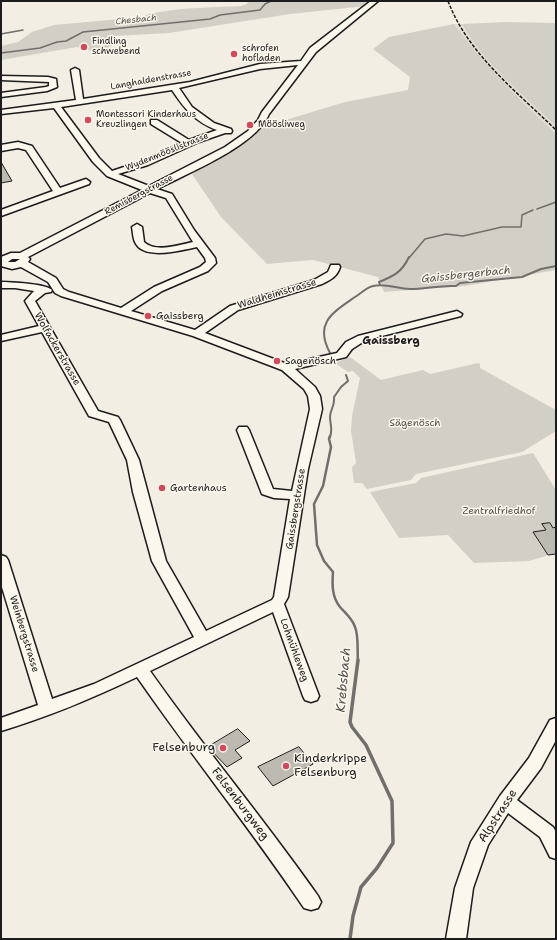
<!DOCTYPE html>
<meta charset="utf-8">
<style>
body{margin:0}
#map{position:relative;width:557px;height:940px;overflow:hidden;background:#f2eee4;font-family:"Shantell Sans",sans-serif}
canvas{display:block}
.frame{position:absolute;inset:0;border:2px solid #1c1c1c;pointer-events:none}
</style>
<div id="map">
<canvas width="557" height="940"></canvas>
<div class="frame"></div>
</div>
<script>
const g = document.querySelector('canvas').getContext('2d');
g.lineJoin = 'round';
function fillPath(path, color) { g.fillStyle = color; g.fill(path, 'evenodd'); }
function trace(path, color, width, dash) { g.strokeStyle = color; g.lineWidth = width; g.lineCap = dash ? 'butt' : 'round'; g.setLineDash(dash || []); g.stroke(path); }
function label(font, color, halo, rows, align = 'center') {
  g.font = font + ' "Shantell Sans",sans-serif'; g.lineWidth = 3; g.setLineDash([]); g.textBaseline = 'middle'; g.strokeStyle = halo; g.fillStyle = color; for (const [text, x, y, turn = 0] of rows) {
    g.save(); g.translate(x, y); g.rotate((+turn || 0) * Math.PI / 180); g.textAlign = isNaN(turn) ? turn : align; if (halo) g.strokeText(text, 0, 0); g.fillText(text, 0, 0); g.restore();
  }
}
const built = new Path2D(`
 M454,24H462L467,34L489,59L556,126V134L493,73L471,48Z`);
const green = new Path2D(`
 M248,1H371L366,6L290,14L169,33L114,36L105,40L113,45C100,52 90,52 77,47L1,60V46L18,42L32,32L54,25L142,17C158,8 220,7 241,6L247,4Z
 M506,22L556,23V126C524,95 484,64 462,24Z
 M454,24C484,66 520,99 556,134V270L465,286L384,292L378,277L313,260L267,264L221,217L192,174L244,141L256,129L345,102L408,90L410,77L373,49L389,37Z
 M350,357L381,380L423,370L430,374L478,363L480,364V368L556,410V431L522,452L416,474L411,480L367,489L362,483H354L352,467L356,463L351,431L352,416L360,378L353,371L348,372L335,363Z
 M533,453L556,490V553L529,561L474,563L448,535L399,538L370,492L416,483L421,478Z`);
const streamFar3 = new Path2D(`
 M1,34L23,30
 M1,53L40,48L57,42L66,41L83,32L210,19L220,15L260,10L265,4L271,1
 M537,209L556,202
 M409,258L425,239L446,234L463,236L502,227H521L522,215L533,210`);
const streamFar2 = new Path2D(`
 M380,285L379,282C394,276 402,272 409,257
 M330,353C314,323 332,313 355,297C360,294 367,287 373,286C387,283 397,289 410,289C425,289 440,285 456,286L460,283L522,277L541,269L556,266
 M330,437C333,429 330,424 330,417C330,409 335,407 334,397L341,387L348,381L346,375`);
const streamFar1 = new Path2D(`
 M330,436L329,439L331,447L323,486L314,504L317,545L324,561L333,572C332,585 332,597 340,607C346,614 352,618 355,627C359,636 357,651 358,661`);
const stream = new Path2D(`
 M350,939L353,916L361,887L377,868L393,843L392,801L366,745L352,727L350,722L358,660`);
const building = new Path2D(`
 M1,162L12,181L1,183Z
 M550,523L553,528L556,527V554L548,555L533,532L546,530L542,524Z
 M238,729L250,741L235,750L242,758L227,767L208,747Z
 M299,747L313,764L273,786L258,767Z`);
const minor = new Path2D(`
 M371,1H378L316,52L269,114C256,146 188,173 157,189L172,194L194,230L215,258L216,263L208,271L162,291L131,311L195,330L230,306L314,280L328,272L331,265H339L340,267C337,277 330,280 322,284L238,310L205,333L287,364L337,353L346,342L358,336L457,311L462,314L461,316L366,340L352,349L346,357L295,369L315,387L320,396L322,409L308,469L288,597L284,604L319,696L317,700L311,702L305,700L303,696L273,612L150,671C204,748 264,819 318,896L321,902L318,908L311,910L304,908C251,829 191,755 137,677C93,698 48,717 1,731V718L38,705L1,584V555L6,557L8,560L52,699L94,684L194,637L152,561L133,492L127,460L109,422L89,416L42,332L1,341V335L39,326L25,301L34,291L15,288H1V282C10,282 47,284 52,290L51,292L45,293L35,301L98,411L118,417L120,420L139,460L166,561L206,631L272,600L274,597L290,499L274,498L262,494L237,430L239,427H247L249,430L273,489L292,491L310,409L308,396L304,389L282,370L193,336L61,296L55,293L48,282L21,267L12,269L1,266V257L11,253H20L142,190L107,176L93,162L54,108L1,114V110L76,100L71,70L75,68L79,70L83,99L190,82L260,64L301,61L310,48ZM298,65L262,112L258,120L248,131L225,147L149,186L118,174L148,165L199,142L225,133H231L232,131L231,129L214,123L192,107L179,88L260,69ZM172,90C184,108 195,122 217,130L189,140L157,120H151V124L182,143L142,161L112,171L99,158L61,107ZM150,193L166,198L193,242C179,245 156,253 144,242L142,227L137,224L132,227C133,232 133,238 135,242C143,261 182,250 197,247L205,258L206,262L200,267L154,287L121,308L69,292L63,289L56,278L28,262L30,259L28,257ZM12,259H20L15,262H8Z
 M1,76L48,77L56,79L57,87L47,91L1,97V93L46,87L49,86V82L1,80Z
 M18,142L32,146L60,188L86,179L90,182L89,184L1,216V210L53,191L26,150L18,148L1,151V145Z
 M556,718V740L541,768L517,800L553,827L556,832V859L550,857L540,837L508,813L488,845L473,888L466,939H446L455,888L471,842L500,796L529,758L550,720Z`);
const rail = new Path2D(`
 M448,1C468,54 516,91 556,130`);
const markers = [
 [84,47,4,"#d1495b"],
 [234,54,4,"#d1495b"],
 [88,120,4,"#d1495b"],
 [250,125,4,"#d1495b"],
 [148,316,4,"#d1495b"],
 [277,361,4,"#d1495b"],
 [162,488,4,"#d1495b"],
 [223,748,4,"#d1495b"],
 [286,766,4,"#d1495b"]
];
const farWaternames = [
 ["Chesbach",136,20,-6]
];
const farPoinames = [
 ["Findling",92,42],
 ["schwebend",92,52],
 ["schrofen",242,49],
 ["hofladen",242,59],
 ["Montessori Kinderhaus",96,115],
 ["Kreuzlingen",96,125],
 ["Möösliweg",258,125]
];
const farStreetnames = [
 ["Langhaldenstrasse",151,80,-10],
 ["Wydenmööslistrasse",167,152,-22],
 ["Remisbergstrasse",139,195,-28]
];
const streetNames = [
 ["Waldheimstrasse",277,294,-17],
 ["Wolfackerstrasse",57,349,60],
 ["Gaissbergstrasse",296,509,-81],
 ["Weinbergstrasse",24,634,73],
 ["Lohmühleweg",294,650,70]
];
const poiNames = [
 ["Gaissberg",156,316],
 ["Sagenösch",285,361],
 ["Gartenhaus",170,488]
];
const parkNames = [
 ["Sägenösch",415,423],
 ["Zentralfriedhof",499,511]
];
const waterNames = [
 ["Gaissbergerbach",466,275,-6]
];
const neighbourhoodNames = [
 ["Gaissberg",391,341]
];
const nearPoinames = [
 ["Felsenburg",215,748],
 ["Kinderkrippe",294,759,"left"],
 ["Felsenburg",294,773,"left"]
];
const nearStreetnames = [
 ["Felsenburgweg",240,804,53],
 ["Alpstrasse",498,816,-57]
];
const nearWaternames = [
 ["Krebsbach",344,680,-85]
];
fillPath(built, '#e2ded5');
fillPath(green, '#d2cfc6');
trace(streamFar3, '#716f6b', 1.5);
trace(streamFar2, '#716f6b', 2);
trace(streamFar1, '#716f6b', 2.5);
trace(stream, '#716f6b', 3.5);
fillPath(building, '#bdbab1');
trace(building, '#1c1c1c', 1);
trace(minor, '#1c1c1c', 3);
fillPath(minor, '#fbf7ec');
trace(rail, '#1c1c1c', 1.5, [3.5, 1.5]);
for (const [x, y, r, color] of markers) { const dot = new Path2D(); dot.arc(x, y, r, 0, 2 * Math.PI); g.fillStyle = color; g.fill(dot); trace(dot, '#fbf7ec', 1.5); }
label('italic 9px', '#545351', '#fbf7ec', farWaternames);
label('9px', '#1c1c1c', '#fbf7ec', farPoinames, 'left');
label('9px', '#1c1c1c', '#fbf7ec', farStreetnames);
label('10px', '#1c1c1c', '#fbf7ec', streetNames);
label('10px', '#1c1c1c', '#fbf7ec', poiNames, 'left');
label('10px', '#53524f', '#fbf7ec', parkNames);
label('italic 11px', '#545351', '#fbf7ec', waterNames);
label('bold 11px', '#1c1c1c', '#fbf7ec', neighbourhoodNames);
label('12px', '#1c1c1c', '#fbf7ec', nearPoinames, 'right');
label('12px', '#1c1c1c', '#fbf7ec', nearStreetnames);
label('italic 13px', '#545351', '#fbf7ec', nearWaternames);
</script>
